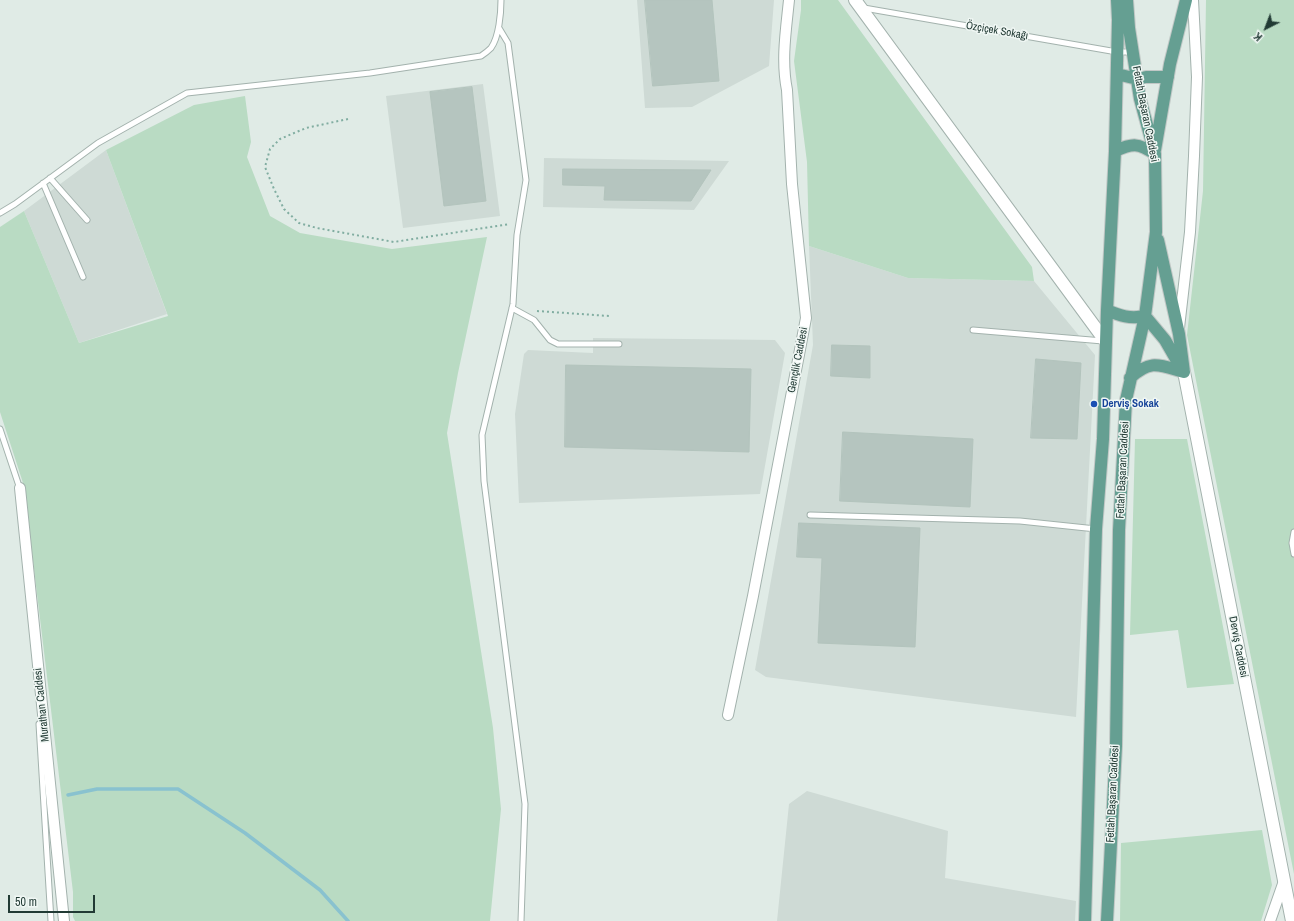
<!DOCTYPE html>
<meta charset="utf-8">
<style>
body{margin:0}
#map{position:relative;width:1294px;height:921px;overflow:hidden;background:#e0ebe6;font-family:"Archivo Narrow",sans-serif}
canvas{display:block}
.north{position:absolute;left:1246px;top:8px;width:40px;height:40px;-webkit-text-stroke:3px #f0f7f4;paint-order:stroke;rotate:222deg;font-size:11px;font-weight:700;line-height:16px;text-align:center;color:#213a34}
.north::after{content:'';display:block;margin:auto;width:14px;height:18px;background:#213a34;clip-path:polygon(50% 0,100% 100%,50% 72%,0 100%)}
.scale{position:absolute;left:8px;top:895px;width:87px;height:18px;box-sizing:border-box;border:2px solid #213a34;border-top:0;padding-left:5px;font-size:12px;line-height:14px;white-space:nowrap;color:#213a34;-webkit-text-stroke:3px #f0f7f4;paint-order:stroke}
</style>
<div id="map">
<canvas width="1294" height="921"></canvas>
<div class="north">K</div>
<div class="scale">50 m</div>
</div>
<script>
const g = document.querySelector('canvas').getContext('2d');
g.lineJoin = 'round';
function fillPath(path, color) { g.fillStyle = color; g.fill(path, 'evenodd'); }
function trace(path, color, width, dash) { g.strokeStyle = color; g.lineWidth = width; g.lineCap = dash ? 'butt' : 'round'; g.setLineDash(dash || []); g.stroke(path); }
function label(font, color, halo, rows, align = 'center') {
  g.font = font + ' "Archivo Narrow",sans-serif'; g.lineWidth = 3; g.setLineDash([]); g.textBaseline = 'middle'; g.strokeStyle = halo; g.fillStyle = color; for (const [text, x, y, turn = 0] of rows) {
    g.save(); g.translate(x, y); g.rotate((+turn || 0) * Math.PI / 180); g.textAlign = isNaN(turn) ? turn : align; if (halo) g.strokeText(text, 0, 0); g.fillText(text, 0, 0); g.restore();
  }
}
const built = new Path2D(`
 M637,0H774L769,66L692,107L645,108Z
 M483,84L500,216L403,228L386,96Z
 M106,150L167,314L79,343L24,211Z
 M544,158L729,161L694,210L543,207Z
 M809,246L908,278L1034,281L1095,355L1076,717L766,677L755,670L813,345Z
 M593,338L775,340L785,353L760,494L519,503L515,414L524,354L528,350L593,353Z
 M807,791L948,831L945,878L1076,901L1075,921H777L789,804Z`);
const green = new Path2D(`
 M801,0H838L1032,267L1034,281L908,278L809,246L807,162L794,61L801,10Z
 M1206,0H1294V874L1187,335L1203,191Z
 M245,96L251,142L247,157L270,216L300,233L392,249L487,237L458,373L447,433L493,728L501,809L490,921H75L73,917V892L24,486L0,412V227L24,211L79,343L168,316L106,150L194,105Z
 M1135,439H1187L1234,684L1187,688L1178,630L1130,635Z
 M1262,830L1272,885L1261,921H1120L1121,843Z`);
const stream = new Path2D(`
 M68,795L97,789H178L245,833L320,890L348,921`);
const building = new Path2D(`
 M645,0H712L719,81L653,86Z
 M472,87L486,201L444,206L430,92Z
 M563,169L711,170L691,201L604,200L605,186L563,185Z
 M832,345L870,346V378L831,376Z
 M1036,359L1081,363L1077,439L1031,438Z
 M566,365L751,369L749,452L565,447Z
 M843,432L973,439L970,507L840,501Z
 M799,523L920,528L915,647L818,643L822,558L797,557Z`);
const path = new Path2D(`
 M348,119L306,128L280,139L270,149L265,167L274,189L284,209L299,223L317,228L394,242L510,224
 M537,311L609,316`);
const service = new Path2D(`
 M864,8L1117,52H1132
 M499,28L508,43L526,180L517,235L513,304L482,435L484,481L525,804L521,921
 M50,178L87,220
 M43,183L83,277
 M0,213L15,204L98,143L187,93L370,73L481,56C484,54 488,51 491,48C499,37 501,13 501,0
 M512,308L534,320L550,340L558,344H619
 M973,330L1103,341
 M0,429L20,489
 M810,515L1020,521L1096,529
 M1294,532L1292,543L1294,554
 M39,724L51,921`);
const minor = new Path2D(`
 M1179,328L1190,232L1194,156L1197,77L1193,0
 M20,488L64,921
 M728,715L753,596L806,318L792,184L787,90C781,60 786,30 789,0
 M1270,921L1284,881`);
const tertiary = new Path2D(`
 M855,0L1106,342
 M1184,372L1292,921`);
const primary = new Path2D(`
 M1117,74L1137,79L1146,77H1168
 M1155,150L1170,64L1186,0
 M1115,151C1133,143 1138,143 1155,154
 M1158,240L1179,334L1184,372
 M1107,310C1120,316 1130,319 1145,316L1165,340L1180,366
 M1130,378C1151,359 1159,365 1184,372
 M1085,921L1096,529L1103,439L1107,310L1115,151L1118,20L1117,0
 M1107,921L1116,746L1119,530L1126,400L1145,316L1156,232L1155,154L1140,99L1129,28L1127,0`);
const markers = [
 [1094,404,4,"#1a4fb4"]
];
const streetNames = [
 ["Özçiçek Sokağı",997,31,10],
 ["Fettah Başaran Caddesi",1145,114,79],
 ["Gençlik Caddesi",798,360,-79],
 ["Fettah Başaran Caddesi",1123,470,-87],
 ["Derviş Caddesi",1238,647,79],
 ["Murathan Caddesi",42,705,-96],
 ["Fettah Başaran Caddesi",1113,794,-87]
];
const transitNames = [
 ["Derviş Sokak",1102,404]
];
fillPath(built, '#cedad5');
fillPath(green, '#b9dbc3');
trace(stream, '#89c2cf', 3.5);
fillPath(building, '#b5c5bf');
trace(building, '#b3c4bd', 1);
trace(service, '#a3b2ad', 7);
trace(minor, '#a3b2ad', 12);
trace(tertiary, '#a3b2ad', 14);
trace(primary, '#c1c8c6', 14);
trace(path, '#81ada1', 2, [2, 3]);
trace(service, '#fff', 5);
trace(minor, '#fff', 10);
trace(tertiary, '#fff', 12);
trace(primary, '#659f92', 12);
for (const [x, y, r, color] of markers) { const dot = new Path2D(); dot.arc(x, y, r, 0, 2 * Math.PI); g.fillStyle = color; g.fill(dot); trace(dot, '#f0f7f4', 1.5); }
label('11px', '#213a34', '#f0f7f4', streetNames);
label('bold 11px', '#164399', '#f0f7f4', transitNames, 'left');
</script>
